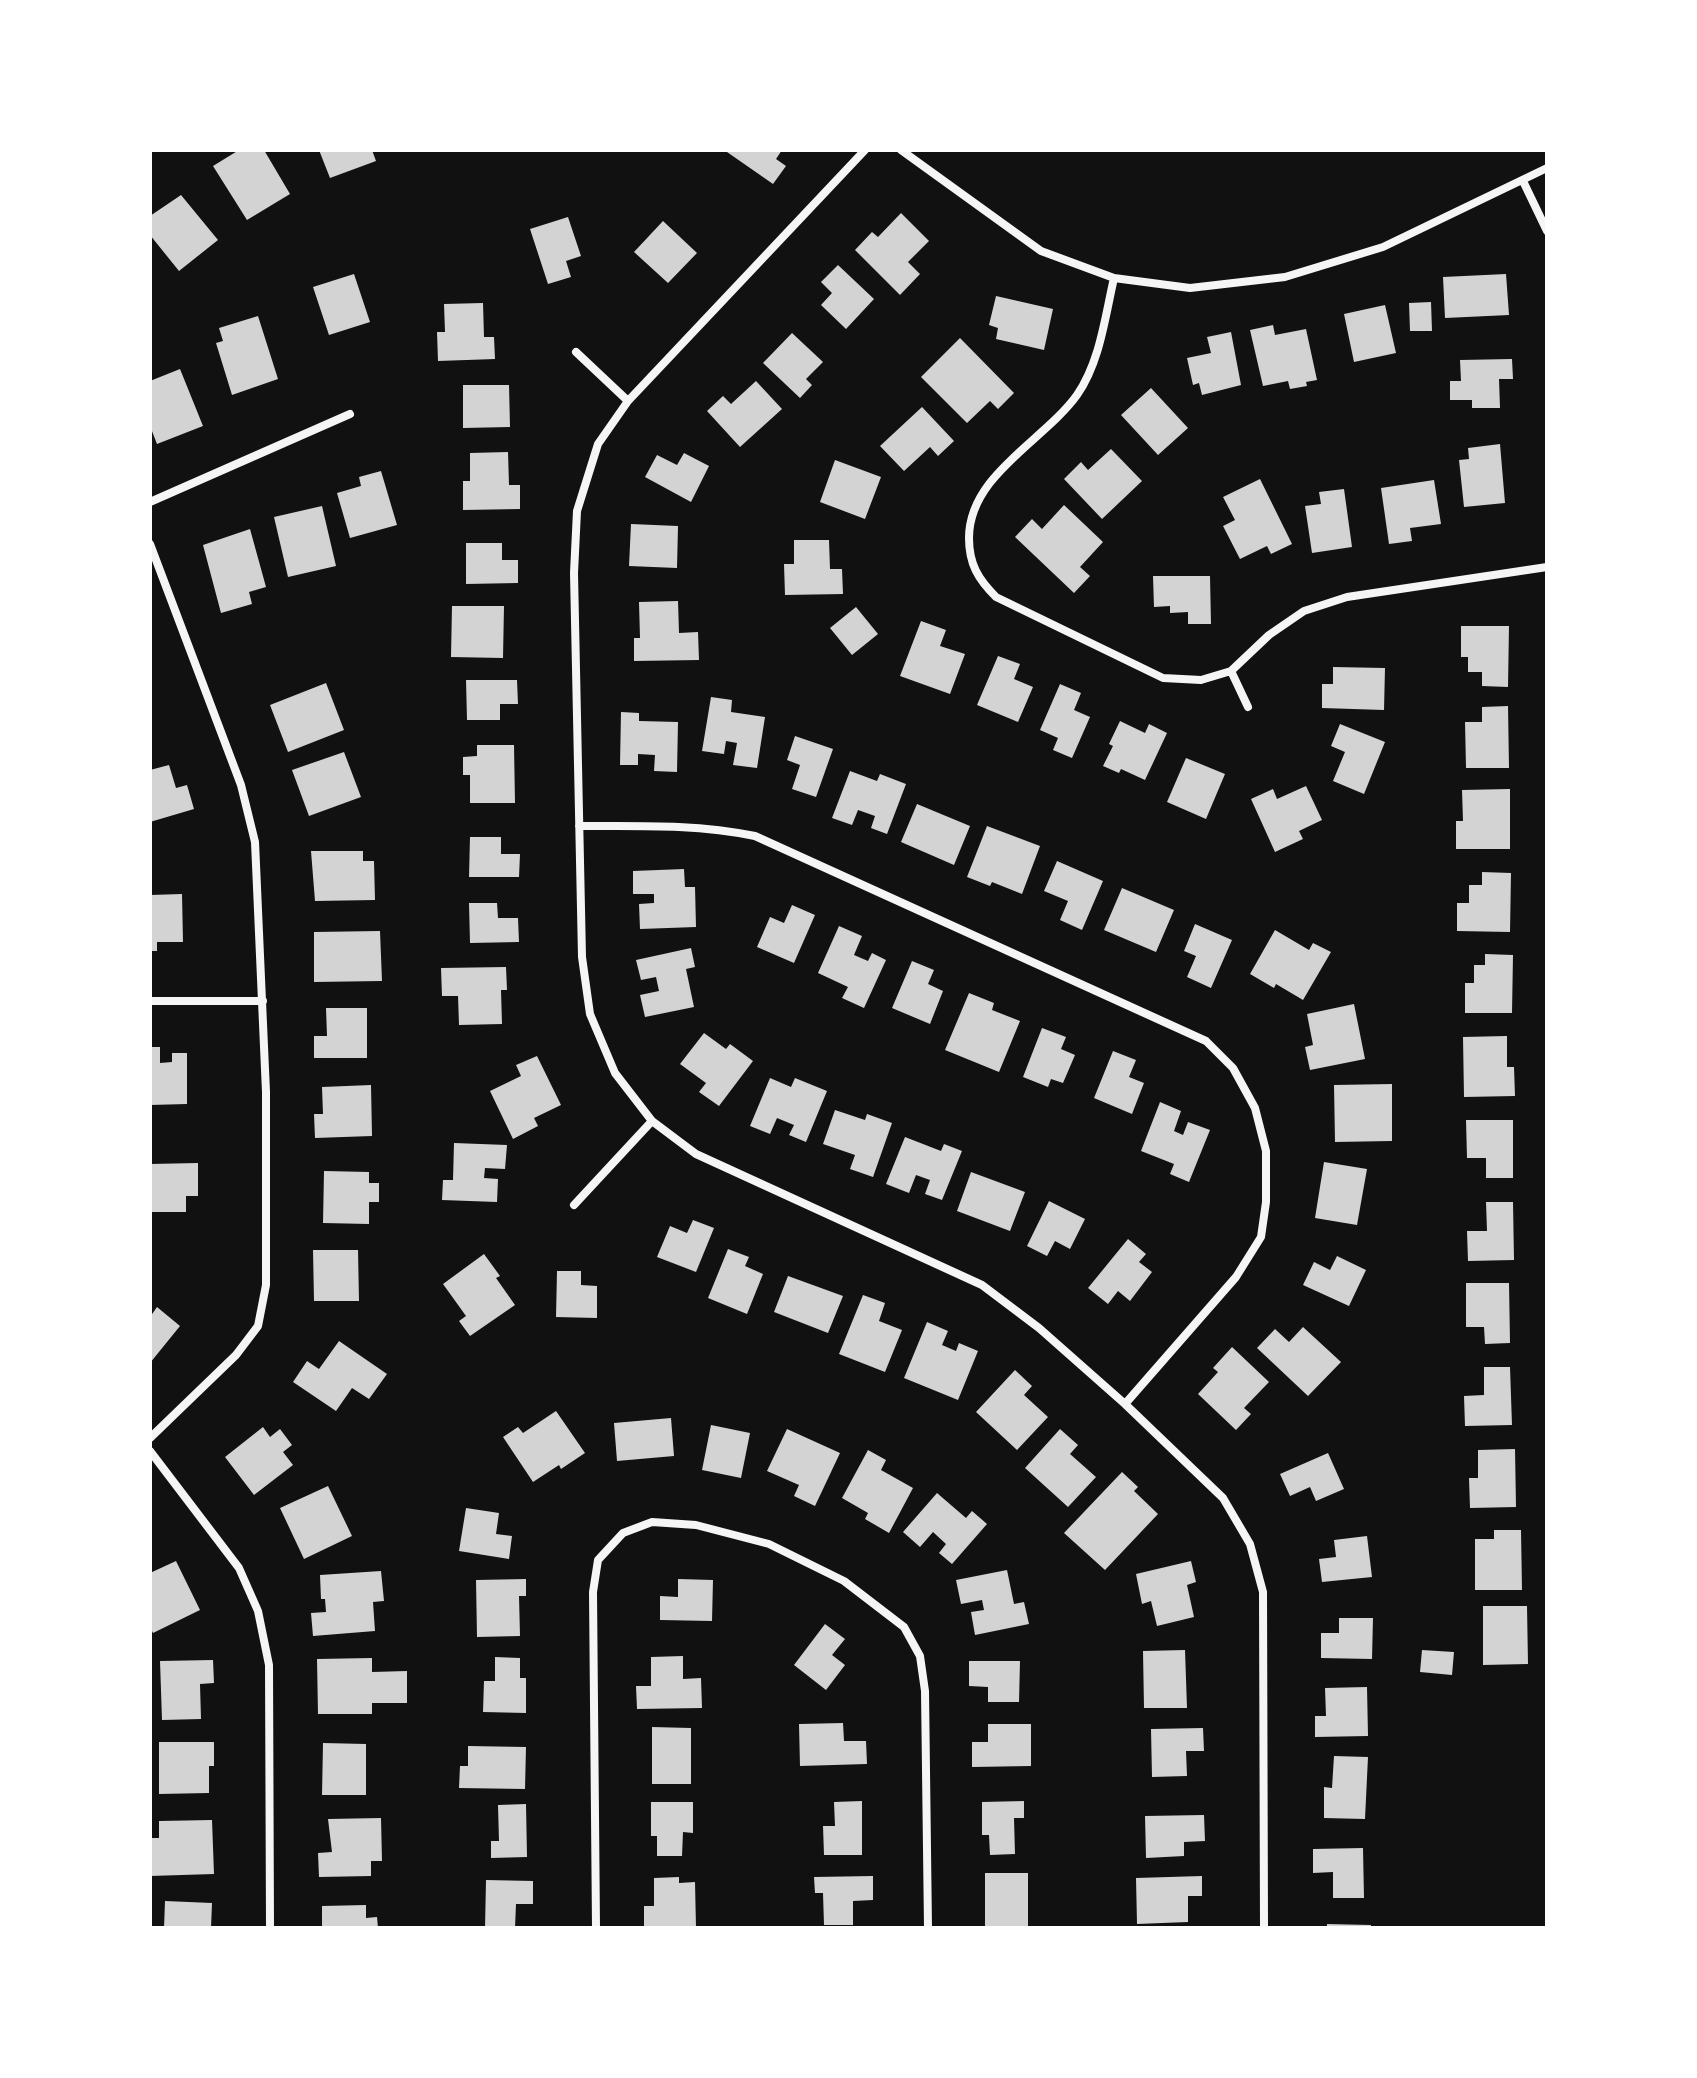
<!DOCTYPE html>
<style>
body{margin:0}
#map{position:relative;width:1697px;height:2078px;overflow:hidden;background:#111;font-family:Arial,sans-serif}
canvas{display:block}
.frame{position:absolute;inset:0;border:152px solid #fff;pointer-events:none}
</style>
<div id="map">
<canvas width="1697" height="2078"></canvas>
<div class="frame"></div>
</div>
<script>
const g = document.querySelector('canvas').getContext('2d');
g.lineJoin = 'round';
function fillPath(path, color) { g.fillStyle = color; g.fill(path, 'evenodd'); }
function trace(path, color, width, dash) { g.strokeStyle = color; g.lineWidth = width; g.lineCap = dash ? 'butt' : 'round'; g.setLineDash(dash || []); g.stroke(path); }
const building = new Path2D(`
 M239,150H264L290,194L247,220L213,166Z
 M319,150H372L376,161L330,178Z
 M729,150H782L776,159L786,166L773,184L727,152Z
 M181,195L218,240L179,271L150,235V216Z
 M901,213L929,241L908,262L920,274L900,295L855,250L872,232L878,237Z
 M568,217L581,256L566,261L571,277L548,284L530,229Z
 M663,221L697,253L668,283L634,252Z
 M838,265L874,299L846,329L821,305L832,293L821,282Z
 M354,274L370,322L329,335L313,287Z
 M1506,274L1509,315L1445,318L1443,277Z
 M996,296L1053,309L1044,350L996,339L998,328L989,325Z
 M1431,302L1432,331H1410L1409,303Z
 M483,303L484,337H494L495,359L438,361L437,332H445L444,304Z
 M1385,305L1396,353L1354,362L1344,314Z
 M258,316L278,379L232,395L216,343L223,341L219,328Z
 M1273,325L1275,335L1306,329L1317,380L1306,382L1307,386L1290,389L1288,381L1263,386L1250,330Z
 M1231,332L1241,385L1202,395L1199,383L1193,385L1187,358L1211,353L1207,337Z
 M792,333L823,362L806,379L812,385L800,398L763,363Z
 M960,338L1014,393L998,409L990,401L967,423L921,377Z
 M1512,359L1513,379H1499L1500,408H1472V400H1450V381H1461L1460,360Z
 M180,369L203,426L157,444L150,426V381Z
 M756,381L782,409L740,447L707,411L723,396L731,404Z
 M463,385H509L510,427L463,428Z
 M1151,388L1188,428L1158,455L1121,415Z
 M922,407L954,441L938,456L930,447L904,471L880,446Z
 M1500,444L1505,503L1464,507L1459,460L1469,459L1468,448Z
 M1111,449L1142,481L1102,519L1064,479L1081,462L1088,470Z
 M508,452L509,485H520V509L463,510V481H470V453Z
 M684,453L709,466L691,502L645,477L657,455L677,465Z
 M835,460L881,477L865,519L820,502Z
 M381,471L397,525L350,538L337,493L361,486L359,477Z
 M1260,479L1292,544L1271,554L1267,546L1240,559L1223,526L1235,520L1223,497Z
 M1434,480L1441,524L1410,528L1412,541L1389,544L1381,488Z
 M1344,489L1352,547L1312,553L1305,506L1321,504L1319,492Z
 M1064,505L1103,542L1080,567L1090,576L1074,593L1015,537L1032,519L1042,529Z
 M322,506L336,566L288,577L274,517Z
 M631,524L678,526L677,568L629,566Z
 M250,529L266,587L249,592L252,604L221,613L203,545Z
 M794,540H829L830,569H842L843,594L785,595L784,564H794Z
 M466,543H502V560H518V583L466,584Z
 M1153,576H1210L1211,624H1188V612L1170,613V606L1154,607Z
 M678,601L679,633L698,632L699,660L634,661V638H640L639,602Z
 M452,606H504L503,658L451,657Z
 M856,607L878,634L852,655L830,628Z
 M921,621L946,630L940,646L965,654L950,694L900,676Z
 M1461,626H1509L1508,687L1482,686V672H1468V657H1461Z
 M998,656L1020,664L1014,679L1033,687L1018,722L977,705Z
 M1333,667L1385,668L1384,710L1322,708V684H1333Z
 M466,680H517L518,704H500V720H467Z
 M326,683L344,730L288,752L270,705Z
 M1060,684L1081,693L1074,710L1090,717L1072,758L1053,750L1058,738L1040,730Z
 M711,697L732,700L731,712L765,717L757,768L733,765L737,743L726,741L724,754L702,751Z
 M1508,706L1509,768H1466L1465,722H1482V707Z
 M621,712L639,713V721L678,722L677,772L654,771L655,755L638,754V765H620Z
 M1120,721L1145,733L1149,724L1167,733L1145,780L1121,769L1119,773L1103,766L1113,746L1109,744Z
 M1340,724L1385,742L1364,794L1333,781L1345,752L1331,746Z
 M795,736L833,749L816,797L792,789L800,765L787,760Z
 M477,745H514L515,803H470V775H463V757L477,756Z
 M344,752L361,797L309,816L292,770Z
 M1186,758L1225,774L1206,819L1167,802Z
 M169,765L176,788L187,785L194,809L150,822V770Z
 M850,771L877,781L880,774L906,784L887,834L871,828L875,816L858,810L852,825L832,818Z
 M1306,786L1322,820L1299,831L1303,839L1275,852L1251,799L1273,789L1277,799Z
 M1510,789V849H1456V821H1463L1462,790Z
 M917,804L970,826L954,865L901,842Z
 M987,826L1040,846L1022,894L992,882L990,886L967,877Z
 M470,837H501V854H520L519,877H469Z
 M311,851H363V861H374L375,900L315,901Z
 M1057,861L1103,881L1082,930L1060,920L1068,901L1044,891Z
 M684,869L685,887H695L696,927L640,929L639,904L654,903V894H633V871Z
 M1482,872L1511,873L1510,932L1457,931V903H1469V885H1482Z
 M1122,888L1174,910L1156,952L1104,930Z
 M182,894L183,942H157V951H150V895Z
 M469,903H497L498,918H518L519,942L470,943Z
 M792,905L815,915L794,963L757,947L770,917L784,923Z
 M1195,924L1232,940L1211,988L1187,977L1196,956L1184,951Z
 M839,926L862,936L854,955L868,961L872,953L886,960L864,1008L842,998L848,987L818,973Z
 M1275,930L1309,950L1313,943L1331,952L1303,1000L1276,984L1274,988L1250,974Z
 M380,931L382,981L314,982V932Z
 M691,948L695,967L686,969L694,1007L645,1017L640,995L659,991L656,977L641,980L636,960Z
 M1485,954L1513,955L1512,1013H1465V983H1474V965H1485Z
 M912,961L934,970L928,984L943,991L930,1024L892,1008Z
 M506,967L507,990H501L502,1024L459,1025L458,996H442L441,968Z
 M969,993L994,1003L992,1010L1020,1021L999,1072L945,1050Z
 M1354,1004L1365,1059L1310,1070L1305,1047L1313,1045L1307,1014Z
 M326,1008H367V1058H314V1036H327Z
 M1042,1028L1066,1037L1061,1049L1075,1055L1063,1083L1051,1079L1048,1087L1023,1077Z
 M704,1033L726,1049L730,1044L753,1061L719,1106L699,1092L706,1083L680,1064Z
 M1507,1036V1067H1514L1515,1096L1464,1097L1463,1037Z
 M150,1047H160V1063L172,1062V1053H187V1104L150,1105Z
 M1113,1051L1136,1060L1129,1077L1144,1083L1132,1114L1094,1098Z
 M537,1056L561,1105L534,1118L538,1126L513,1139L490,1091L521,1076L516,1065Z
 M770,1078L791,1087L795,1078L827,1091L806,1142L789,1135L794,1125L777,1118L770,1134L750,1126Z
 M1392,1084V1141L1335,1142L1334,1085Z
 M371,1085L372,1136L315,1138L314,1114H323L322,1087Z
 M1160,1102L1181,1111L1174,1131L1183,1135L1188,1122L1210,1130L1189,1182L1170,1174L1174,1164L1141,1151Z
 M835,1110L865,1120L867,1114L892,1123L873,1177L850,1169L855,1155L823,1144Z
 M1466,1120H1513V1178H1486V1158H1467Z
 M905,1137L941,1151L944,1144L962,1151L942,1200L925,1194L930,1180L916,1175L909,1193L886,1184Z
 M454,1143L507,1145L505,1169L485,1168L484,1178L498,1179L497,1202L442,1200L443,1180H453Z
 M1324,1162L1367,1169L1357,1225L1315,1218Z
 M198,1163V1196H186V1212H150V1164Z
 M324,1171L369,1172V1183H379V1202H369V1224L323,1223Z
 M971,1172L1025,1192L1010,1231L957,1211Z
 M1049,1201L1085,1219L1070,1249L1055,1241L1047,1256L1027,1246Z
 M1486,1202H1513L1514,1260L1468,1261L1467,1231H1487Z
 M693,1220L714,1228L696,1272L657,1257L670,1226L687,1233Z
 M1128,1239L1146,1254L1139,1262L1152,1272L1130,1301L1118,1291L1108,1304L1088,1288Z
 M728,1249L749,1257L745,1266L763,1274L747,1314L708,1298Z
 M313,1250H358L359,1301H314Z
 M484,1254L500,1276L496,1278L515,1305L470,1336L459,1321L466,1316L443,1284Z
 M1337,1256L1366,1270L1349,1306L1303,1285L1314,1262L1330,1270Z
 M557,1271H581V1285L597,1286V1318L556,1317Z
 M788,1276L843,1296L828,1333L774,1312Z
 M1466,1283H1509L1510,1343L1485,1344L1484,1327H1466Z
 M863,1295L885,1303L879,1321L902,1330L885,1372L839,1354Z
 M157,1307L180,1326L150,1363V1317Z
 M927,1322L948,1331L942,1345L956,1351L959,1343L978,1351L958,1400L904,1378Z
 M1303,1327L1341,1362L1308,1396L1257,1348L1275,1329L1289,1342Z
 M339,1341L387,1374L369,1399L352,1388L336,1411L293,1382L307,1361L319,1369Z
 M1232,1347L1269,1382L1244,1408L1251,1414L1236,1430L1198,1394L1218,1372L1213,1368Z
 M1484,1367H1510L1512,1425L1465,1426L1464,1396L1484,1395Z
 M1015,1370L1032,1386L1024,1395L1048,1417L1017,1450L976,1412Z
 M556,1411L585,1453L561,1469L559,1465L533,1482L503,1437L518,1427L523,1433Z
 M671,1418L674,1456L617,1461L614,1423Z
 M711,1425L750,1433L741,1478L702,1470Z
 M263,1427L270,1437L280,1429L292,1445L283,1452L293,1465L254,1495L225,1457Z
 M787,1429L840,1453L815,1506L794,1496L799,1485L767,1471Z
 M1060,1429L1078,1445L1070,1454L1096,1477L1068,1507L1025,1468Z
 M1515,1449L1516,1507L1470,1508L1469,1478H1478V1450Z
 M868,1450L886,1460L881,1470L913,1488L889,1533L865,1519L868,1513L842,1498Z
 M1328,1453L1344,1489L1316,1501L1310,1487L1290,1496L1280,1474Z
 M1122,1472L1138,1487L1134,1491L1158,1514L1105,1570L1064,1533Z
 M328,1486L352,1536L304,1559L280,1508Z
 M937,1493L966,1518L972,1511L987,1524L952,1564L939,1553L946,1544L933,1532L920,1547L903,1532Z
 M466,1508L499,1513L496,1534L512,1536L509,1559L459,1551Z
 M1494,1530H1521L1522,1590H1475V1539H1494Z
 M1367,1536L1372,1577L1322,1582L1319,1559L1336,1557L1334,1540Z
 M176,1561L200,1610L153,1633L150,1627V1573Z
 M1191,1561L1196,1582L1187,1585L1194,1617L1157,1626L1151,1601L1142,1604L1136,1574Z
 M1007,1570L1014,1604L1024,1602L1029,1624L975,1635L971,1612L984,1610L982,1600L961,1604L956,1580Z
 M381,1571L384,1601L373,1602L375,1631L313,1636L311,1613L326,1612L325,1599H321L320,1575Z
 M526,1579V1596H519L520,1636L477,1637L476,1580Z
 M678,1579L713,1580L712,1621L660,1620V1596L678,1597Z
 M1483,1606H1527L1528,1664L1483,1665Z
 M1339,1618H1373L1372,1659L1321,1658V1633H1339Z
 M825,1624L845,1639L832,1655L845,1665L826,1690L794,1665Z
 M1185,1650L1187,1708H1144L1143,1651Z
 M1422,1650L1454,1652L1452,1675L1420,1672Z
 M683,1656V1679L701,1678L702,1708L637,1709L636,1686H651V1657Z
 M495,1657L520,1658V1678H526V1713L483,1712L484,1681H495Z
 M372,1658V1672L407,1671V1703H372V1714H318L317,1659Z
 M213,1660L214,1683L200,1684L201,1719L162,1720L160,1661Z
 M969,1661H1020L1019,1702H988V1687L969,1686Z
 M1367,1687L1368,1736L1315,1737V1716H1326L1325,1688Z
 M843,1723L844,1741H866L867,1764L800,1766L799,1724Z
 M988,1724H1031V1766L972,1767V1742H988Z
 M652,1727L691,1728V1784H652Z
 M1203,1728L1204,1751H1186L1187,1776L1152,1777L1151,1729Z
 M159,1742H214V1766H209V1793L159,1794Z
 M323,1743L366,1744V1795H322Z
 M468,1746L526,1747L525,1789L459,1788L460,1766H468Z
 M1334,1756L1368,1757L1365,1819L1324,1818V1787L1332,1788Z
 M862,1801V1855H824L823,1826H835L834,1802Z
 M1024,1801V1818H1014L1015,1854L990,1855L989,1835H982V1802Z
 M651,1802H693V1833L683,1832L682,1856H657V1836H651Z
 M526,1804L527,1857L491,1858V1841H499L498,1805Z
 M1204,1815L1205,1841L1184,1842V1856L1146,1858L1145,1816Z
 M381,1818L382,1861H371V1876L319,1877L318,1853L332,1852L328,1819Z
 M212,1820L214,1874L150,1876V1838H159V1821Z
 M1363,1848L1364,1898H1333V1872L1313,1873V1849Z
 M985,1873H1028V1928H985Z
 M873,1876V1900L853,1901V1925H824L823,1893H815L814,1877Z
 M1202,1876V1896H1188V1922L1137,1924L1136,1878Z
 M679,1877V1883L695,1882L696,1928H644V1906H654V1878Z
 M486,1880L533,1881V1904H516L515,1928H485Z
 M165,1901L212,1903L211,1928H164Z
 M366,1905V1918L377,1917L378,1928H322V1906Z
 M1327,1924L1371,1925V1928H1327Z`);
const minor = new Path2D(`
 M865,150L628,401L598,444L577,511L574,573L582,957L590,1014L615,1073L652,1121L696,1154L982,1285L1039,1328L1125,1404L1223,1498L1250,1544L1263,1592L1264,1928
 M901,150L1041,251L1114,278L1190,288L1285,277L1383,247L1547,168
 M1523,181L1547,231
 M1114,278C1105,317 1100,362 1077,395C1044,441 969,475 969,538C969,564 978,579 996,597L1163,678L1201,680L1231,671L1269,635L1304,611L1347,597L1547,567
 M576,352L628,401
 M150,502L350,414
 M150,544L241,785L255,842L266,1092V1285L258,1326L236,1355L150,1438
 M1231,671L1248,707
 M579,826C639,826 697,824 755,836L1206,1041L1233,1068L1255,1108L1266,1151V1202L1261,1237L1236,1277L1125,1404
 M150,1001H263
 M574,1205L652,1121
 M150,1451L239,1568L258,1611L269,1665L270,1928
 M596,1928L593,1592L598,1560L623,1533L652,1522L696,1525L769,1544L844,1581L904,1627L920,1656L925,1691L928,1928`);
fillPath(building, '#d3d3d3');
trace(minor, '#f5f5f5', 8);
</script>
